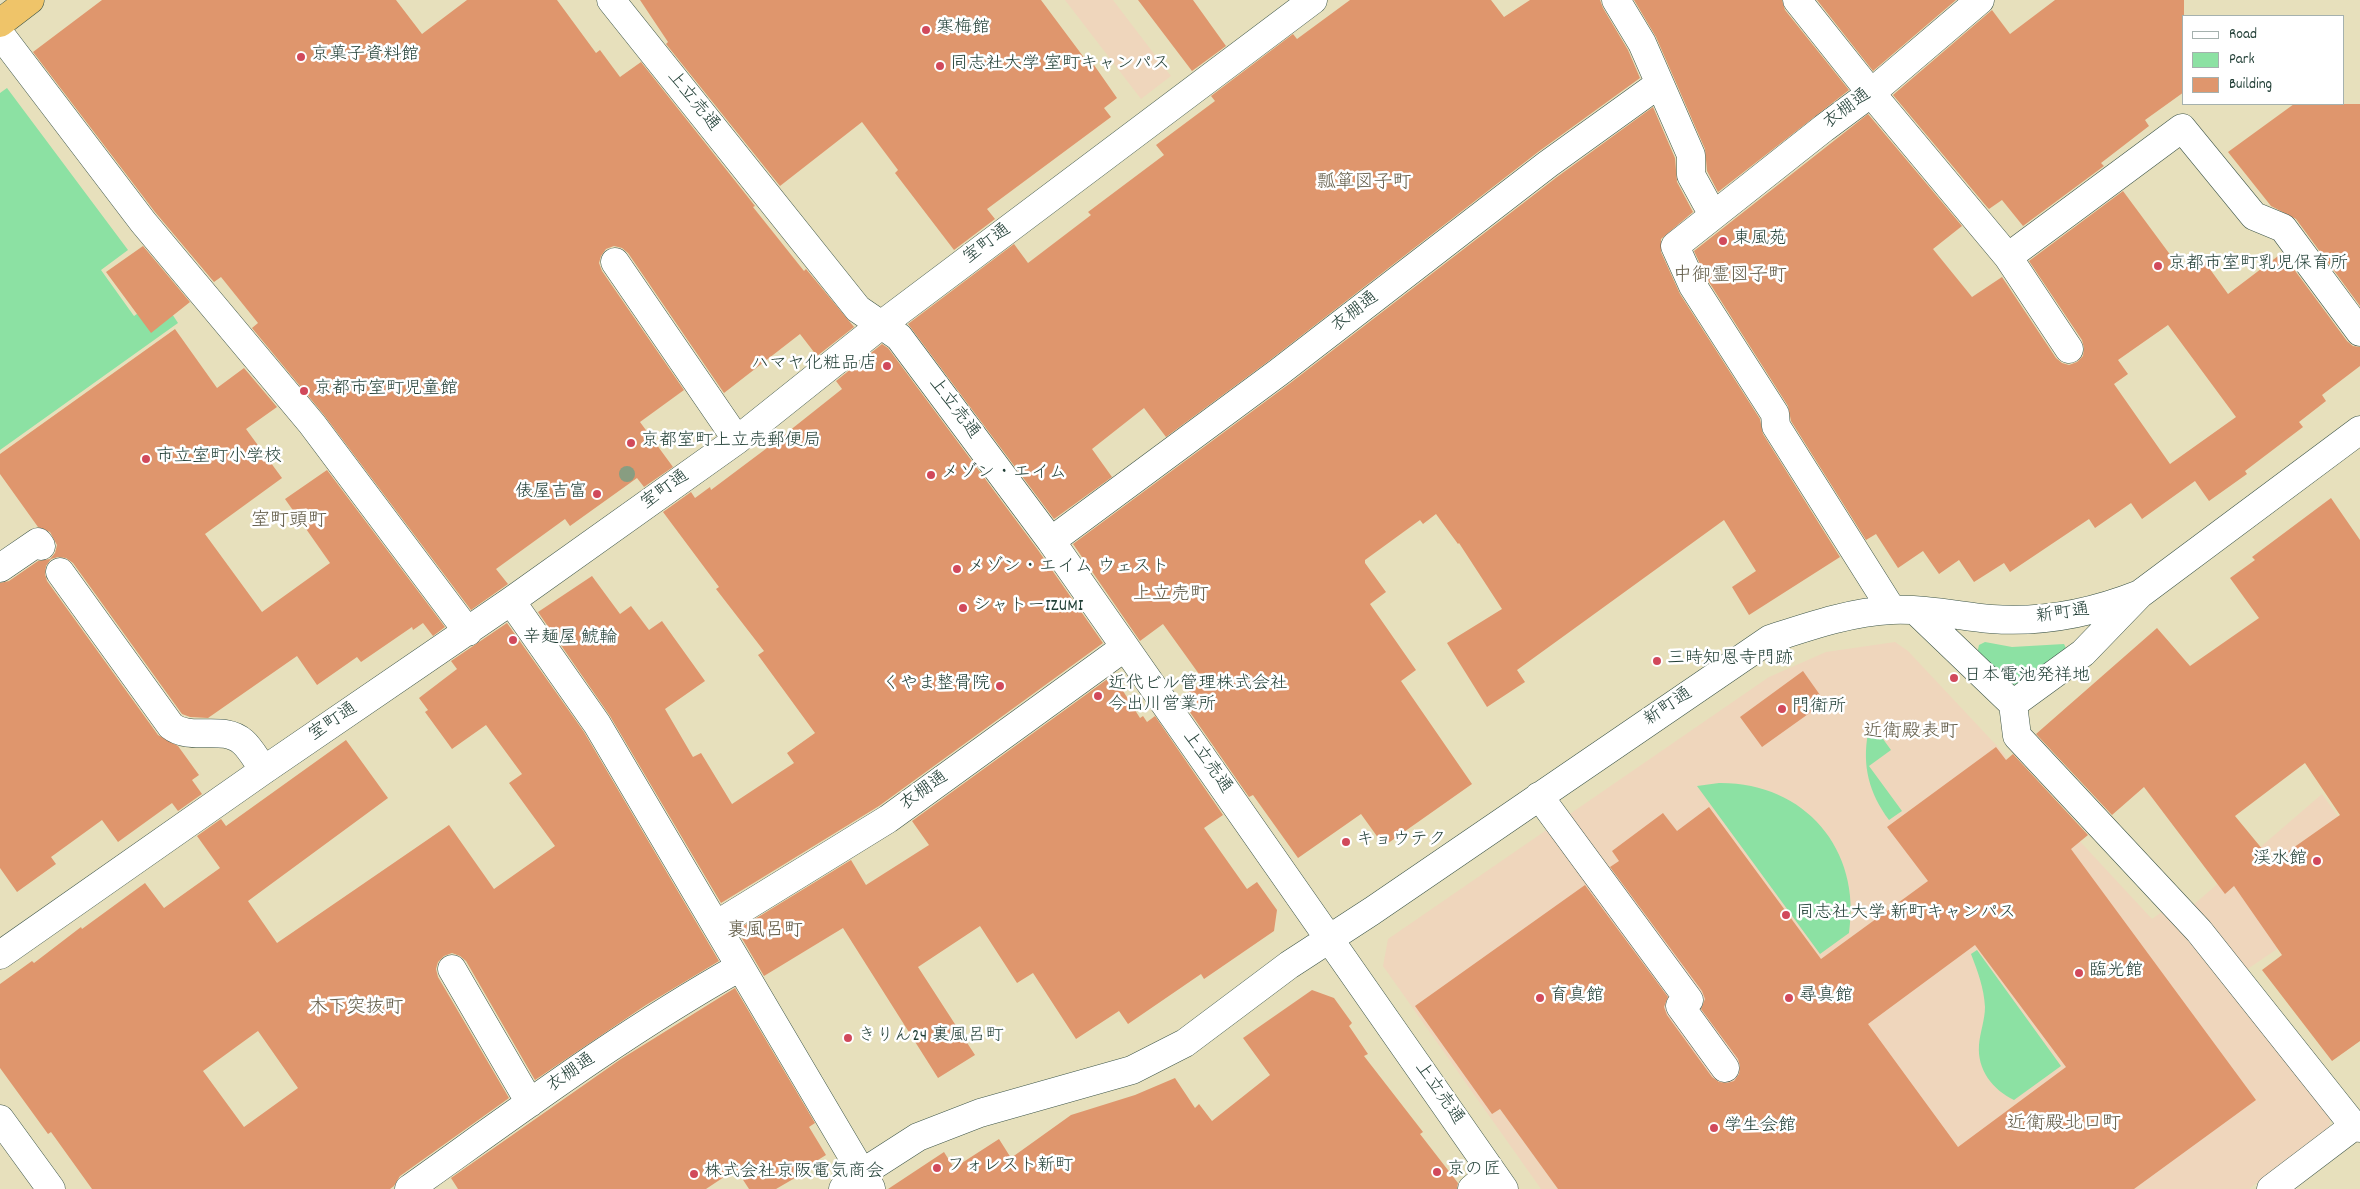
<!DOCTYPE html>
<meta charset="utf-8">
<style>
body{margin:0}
#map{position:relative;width:2360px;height:1189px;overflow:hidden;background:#e7e0bc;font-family:Dekko,sans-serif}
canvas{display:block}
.legend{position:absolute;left:2182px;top:15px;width:162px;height:90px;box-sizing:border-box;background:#fff;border:1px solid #a5b1ae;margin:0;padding:6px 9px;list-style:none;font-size:15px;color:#1f3d34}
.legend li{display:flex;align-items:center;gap:10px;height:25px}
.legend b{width:25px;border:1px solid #a5b1ae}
</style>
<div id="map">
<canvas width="2360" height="1189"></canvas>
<ul class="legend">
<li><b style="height:6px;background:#fff"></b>Road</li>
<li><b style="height:14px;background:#8ce1a3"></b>Park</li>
<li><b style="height:14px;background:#df966d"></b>Building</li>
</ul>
</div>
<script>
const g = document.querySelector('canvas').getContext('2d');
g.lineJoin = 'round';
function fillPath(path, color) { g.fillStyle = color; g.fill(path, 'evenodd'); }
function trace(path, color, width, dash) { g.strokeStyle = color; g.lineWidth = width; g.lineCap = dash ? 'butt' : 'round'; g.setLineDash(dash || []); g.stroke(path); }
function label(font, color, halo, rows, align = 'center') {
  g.font = font + ' Dekko,"Klee One",sans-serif'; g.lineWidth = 5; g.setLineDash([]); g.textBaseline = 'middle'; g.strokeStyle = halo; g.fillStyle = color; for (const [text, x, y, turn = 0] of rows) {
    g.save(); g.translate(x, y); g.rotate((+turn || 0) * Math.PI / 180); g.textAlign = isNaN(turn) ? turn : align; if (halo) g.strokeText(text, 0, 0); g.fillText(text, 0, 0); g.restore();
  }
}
const built = new Path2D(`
 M1065,0H1113L1171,76L1141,99Z
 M1895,642L1908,651L1998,747L2048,807L2152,919L2163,911L2219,971L2333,1107L2329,1128L2249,1189H1541L1383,966L1388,939L1769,677L1826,652Z
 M2322,794L2340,819L2360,893L2246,970L2192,906Z`);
const green = new Path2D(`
 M7,88L128,250L101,270L134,316L161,297L178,323L0,450V93Z
 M1985,642L2012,647L2064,644L2067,650L2023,683L2009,686L1977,654L1979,645Z
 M1875,728L1891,750L1869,766L1902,811L1889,820C1869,793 1862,766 1868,733Z
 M1719,783C1804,782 1862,849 1849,933L1820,954L1697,786Z
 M1977,950L2061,1066L2014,1100C1993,1090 1977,1070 1979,1045C1980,1032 1985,1020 1985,1007C1984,988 1978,972 1971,954Z`);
const building = new Path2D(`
 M102,0H396L422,34L467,0H557L596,53L600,50L620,77L641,62L755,206L753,207L804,271L806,269L854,327L817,356L800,334L724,393L628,253L622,248L614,246L606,249L601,256L599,263L602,271L684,390L640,422L673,467L644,487L637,478L570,526L565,519L496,569L508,584L471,610L324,415L252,328L258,323L221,277L214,282L155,212L33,52Z
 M640,0H1041L1091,67L1094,65L1117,98L1104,108L1111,117L987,209L995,219L954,250L895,173L898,170L862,122L780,186L666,44L668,42Z
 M1138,0H1193L1226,46L1192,71Z
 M1350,0H1491L1504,17L1530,0H1600L1603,8L1628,50L1640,78L1538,152L1270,360L1166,437L1144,408L1092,449L1112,477L1054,519L908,324L1014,244L1028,263L1091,215L1088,212L1164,155L1156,145L1215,101L1211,96L1293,34L1297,39Z
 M1634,0H1782L1785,10L1849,90L1718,192L1707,171L1705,149L1656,37Z
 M1817,0H1956L1873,71Z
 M2055,0H2184V92L2145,120L2149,126L2101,163L2104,166L2023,226L2002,200L1989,209L1987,207L1893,95L1992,10L2010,34Z
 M2294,104H2360V306L2296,219L2271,206L2228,152Z
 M1653,107L1675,158L1677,182L1693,212L1661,239V252L1680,294L1760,419L1763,434L1840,557L1749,615L1732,587L1756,571L1724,520L1517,670L1525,682L1487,707L1447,643L1502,609L1459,543L1458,544L1436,514L1423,524L1420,520L1365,560V563L1386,592L1370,604L1416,670L1401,681L1472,784L1384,846L1361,814L1298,858L1253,795L1249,797L1180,698L1204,681L1163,624L1140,641L1073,544L1289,384L1557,177Z
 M1868,114L1962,226L1933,249L1972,297L2002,277L2056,358L2062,363L2069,365L2077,362L2083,356L2084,348L2082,340L2029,261L2123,191L2180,268L2199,254L2228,294L2282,253L2347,341L2353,346L2360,347V366L2322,395L2326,401L2299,422L2303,427L2245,471L2247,474L2209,501L2195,481L2142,519L2131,503L2095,528L2089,519L2010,572L2004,563L1974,582L1959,560L1939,574L1923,551L1898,568L1876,534L1866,540L1791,421L1788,406L1707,279L1694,251ZM2168,325L2236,417L2170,464L2114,384L2128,374L2118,360Z
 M143,246L190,302L151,333L106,272Z
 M175,329L217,388L244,368L277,407L246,429L282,478L205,534L262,612L330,563L285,499L327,470L445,627L433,636L423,623L413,630L412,627L361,662L357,657L317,685L297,656L208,718L190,717L182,714L73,563L66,558L58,557L51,559L46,566L45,574L47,581L158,735L178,746L199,775L192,780L202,794L178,811L172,803L118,842L102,820L51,857L56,864L17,892L0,868V583L9,581L38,561L50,559L55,553L57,545L50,532L38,527L0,474V454Z
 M882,344L888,348L1038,550L1103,643L879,806L721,903L610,716L538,612L592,576L620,614L631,606L649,630L662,621L705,681L665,709L693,757L701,753L732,804L794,763L787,753L815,733L758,655L764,651L716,589L719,587L663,512L691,492L695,498L710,487L711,490L779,439L842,389L836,381Z
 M2331,498L2360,540V1041L2332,1061L2262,970L2282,955L2234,886L2225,894L2144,787L2112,815L2036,734L2157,628L2190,666L2259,618L2230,578L2255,560L2252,557ZM2305,763L2340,815L2273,862L2235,816Z
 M507,623L584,732L719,961L646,1005L535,1080L466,961L460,956L452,953L444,956L438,962L436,969L438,977L509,1098L400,1176L394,1186L390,1189H92L51,1132L48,1134L0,1068V984L32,961L34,963L81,927L82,929L145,883L164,908L220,868L197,836L221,819L226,826L346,740L388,798L248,901L277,943L449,825L494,889L555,846L509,783L522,774L486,725L452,749L425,712L428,710L419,698L457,669L451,661ZM258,1031L298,1088L244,1127L203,1071Z
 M1803,671L1825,702L1762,747L1740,717Z
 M1113,675L1140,718L1143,716L1147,722L1155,716L1223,815L1204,828L1247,889L1257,882L1277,910L1274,931L1204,979L1201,974L1128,1024L1119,1011L1076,1039L1033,973L1017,983L980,926L918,967L975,1055L938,1078L843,928L764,976L737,930L851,860L866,885L929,845L912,821Z
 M1996,747L2006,760L2013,754L2088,835L2071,849L2256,1100L2134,1189H1558L1500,1109L1492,1114L1415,1006L1585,885L1668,997L1664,1007L1667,1015L1712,1077L1719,1082L1727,1083L1734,1081L1739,1074L1740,1066L1738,1059L1701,1009L1705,999L1702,991L1610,867L1619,861L1612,851L1663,813L1677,831L1709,807L1821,959L1928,881L1887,827ZM1975,945L2066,1067L1958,1147L1868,1024Z
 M735,988L815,1123L809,1127L826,1155L805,1168L807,1171L776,1189H749L736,1169L706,1189H458L451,1178L621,1059Z
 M1312,990L1334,998L1352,1023L1349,1026L1368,1054L1364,1056L1423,1132L1420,1134L1458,1183L1457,1189H888L944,1152L954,1168L999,1139L1011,1158L1071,1115L1135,1095L1175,1078L1195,1108L1199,1104L1212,1121L1270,1075L1243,1038Z`);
const minor = new Path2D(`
 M611,0L858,309L899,337L1051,541L1504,1189
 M1616,0L1642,43L1691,155V175L1713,215
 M1797,0L1871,93L2008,257L2182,128L2254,216L2283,228L2360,332
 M0,34L143,222L312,424L468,632
 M2008,257L2069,349
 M615,262L737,440
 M1051,541L1279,372L1548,164L1659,84
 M0,568L38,542L41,546
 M60,572L171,726C191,742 223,724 243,742C251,749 257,761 264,770
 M511,601L597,724L871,1188
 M1892,610L1776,426L1775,414L1693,286L1675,246L1824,128L1871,93L1980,0
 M1917,612L2013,704L2017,736L2199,931L2354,1126
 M2013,704L2083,653L2140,594L2360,430
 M1539,796L1689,1000L1680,1006L1725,1068
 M716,925L888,819L1125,647
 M0,955L264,770L511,601L737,440L881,325L1313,0
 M452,969L530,1103
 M0,1119L51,1189
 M409,1189C517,1112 624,1032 740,967
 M843,1189L862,1173L918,1137L980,1113L1132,1070L1185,1043L1289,965L1372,911L1770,639C1810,626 1850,612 1892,610C1924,608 1959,616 1991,619C2043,623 2092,613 2140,594
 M1472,1189L1492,1172
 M2271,1189L2354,1126L2360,1128`);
const highway = new Path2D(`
 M0,23L30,0`);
const trees = [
 [627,474]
];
const markers = [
 [926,30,5,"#d1495b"],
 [301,57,5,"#d1495b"],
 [940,66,5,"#d1495b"],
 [1723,241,5,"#d1495b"],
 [2158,266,5,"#d1495b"],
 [887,366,5,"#d1495b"],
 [304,391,5,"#d1495b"],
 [631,443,5,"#d1495b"],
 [146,459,5,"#d1495b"],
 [931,475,5,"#d1495b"],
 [597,494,5,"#d1495b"],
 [957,569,5,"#d1495b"],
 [963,608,5,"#d1495b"],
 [513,640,5,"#d1495b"],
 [1657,661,5,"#d1495b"],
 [1954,678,5,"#d1495b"],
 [1000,686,5,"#d1495b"],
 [1098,696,5,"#d1495b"],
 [1782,709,5,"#d1495b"],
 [1346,842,5,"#d1495b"],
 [2317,861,5,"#d1495b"],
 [1786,915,5,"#d1495b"],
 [2079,973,5,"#d1495b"],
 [1540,998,5,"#d1495b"],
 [1789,998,5,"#d1495b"],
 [848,1038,5,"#d1495b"],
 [1714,1128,5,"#d1495b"],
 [937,1168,5,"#d1495b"],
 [1437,1172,5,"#d1495b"],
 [694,1174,5,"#d1495b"]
];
const poiNames = [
 ["寒梅館",936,30],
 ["京菓子資料館",311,57],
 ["同志社大学 室町キャンパス",950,66],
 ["東風苑",1733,241],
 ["京都市室町乳児保育所",2168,266],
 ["ハマヤ化粧品店",877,366,"right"],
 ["京都市室町児童館",314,391],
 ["京都室町上立売郵便局",641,443],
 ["市立室町小学校",156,459],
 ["メゾン・エイム",941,475],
 ["俵屋吉富",587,494,"right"],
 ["メゾン・エイム ウェスト",967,569],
 ["シャトーIZUMI",973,608],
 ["辛麺屋 鯱輪",523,640],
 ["三時知恩寺門跡",1667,661],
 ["日本電池発祥地",1964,678],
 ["くやま整骨院",990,686,"right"],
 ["近代ビル管理株式会社",1108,686],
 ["今出川営業所",1108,707],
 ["門衛所",1792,709],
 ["キョウテク",1356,842],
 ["渓水館",2307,861,"right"],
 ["同志社大学 新町キャンパス",1796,915],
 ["臨光館",2089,973],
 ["育真館",1550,998],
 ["尋真館",1799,998],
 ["きりん24 裏風呂町",858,1038],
 ["学生会館",1724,1128],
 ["フォレスト新町",947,1168],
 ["京の匠",1447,1172],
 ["株式会社京阪電気商会",704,1174]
];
const streetNames = [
 ["上立売通",692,102,51],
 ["衣棚通",1848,110,-37],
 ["室町通",988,245,-37],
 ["衣棚通",1356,313,-38],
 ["上立売通",953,409,53],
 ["室町通",666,491,-36],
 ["新町通",2063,615,-8],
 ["新町通",1669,708,-34],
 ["室町通",334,723,-34],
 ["上立売通",1206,763,55],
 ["衣棚通",925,792,-36],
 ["衣棚通",572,1074,-35],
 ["上立売通",1438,1094,55]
];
const neighbourhoodNames = [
 ["瓢箪図子町",1364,184],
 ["中御霊図子町",1730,277],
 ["室町頭町",289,522],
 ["上立売町",1171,596],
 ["近衛殿表町",1911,733],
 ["裏風呂町",765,932],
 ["木下突抜町",356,1009],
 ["近衛殿北口町",2064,1125]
];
fillPath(built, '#efd6bc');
fillPath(green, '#8ce1a3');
fillPath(building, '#df966d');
trace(minor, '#3d5548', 29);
trace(highway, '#3d5548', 29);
trace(minor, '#fff', 28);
trace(highway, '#efc469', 28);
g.fillStyle = '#889d81';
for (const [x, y] of trees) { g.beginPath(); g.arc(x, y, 8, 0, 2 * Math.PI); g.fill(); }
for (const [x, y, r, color] of markers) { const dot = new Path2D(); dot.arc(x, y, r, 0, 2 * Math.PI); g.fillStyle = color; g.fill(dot); trace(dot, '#fff', 2); }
label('18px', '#1f3d34', '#fff', poiNames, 'left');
label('18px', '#1f3d34', '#fff', streetNames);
label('19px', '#625c48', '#fff', neighbourhoodNames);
</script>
